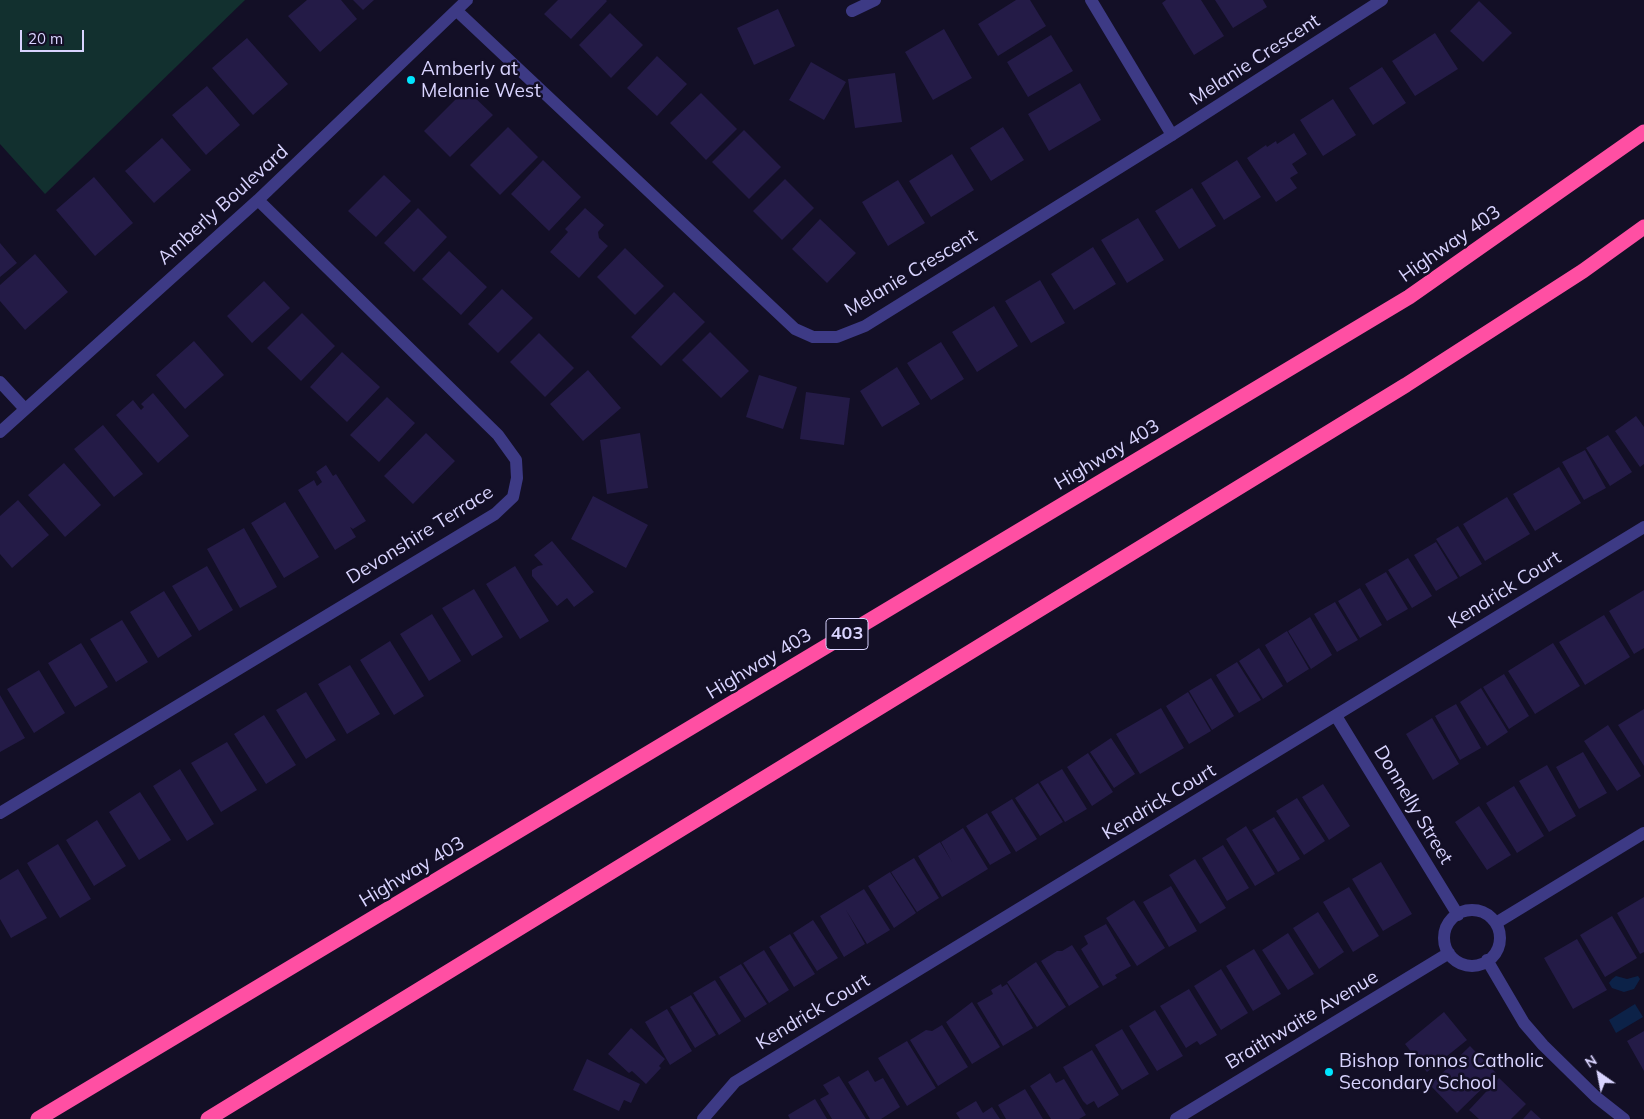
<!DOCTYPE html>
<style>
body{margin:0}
#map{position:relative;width:1644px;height:1119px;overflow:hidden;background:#130f26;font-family:Mulish,sans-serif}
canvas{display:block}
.north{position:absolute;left:1574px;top:1049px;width:50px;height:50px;-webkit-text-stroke:4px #130f26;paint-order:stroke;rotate:327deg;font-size:14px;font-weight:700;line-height:20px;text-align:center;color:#d9d4ff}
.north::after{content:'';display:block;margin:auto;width:18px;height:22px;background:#d9d4ff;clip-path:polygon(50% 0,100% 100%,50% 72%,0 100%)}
.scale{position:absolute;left:20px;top:30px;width:64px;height:22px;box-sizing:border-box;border:2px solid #d9d4ff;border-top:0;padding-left:6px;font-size:15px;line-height:18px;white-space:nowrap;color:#d9d4ff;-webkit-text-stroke:4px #130f26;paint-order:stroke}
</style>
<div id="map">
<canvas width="1644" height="1119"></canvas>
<div class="north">N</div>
<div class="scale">20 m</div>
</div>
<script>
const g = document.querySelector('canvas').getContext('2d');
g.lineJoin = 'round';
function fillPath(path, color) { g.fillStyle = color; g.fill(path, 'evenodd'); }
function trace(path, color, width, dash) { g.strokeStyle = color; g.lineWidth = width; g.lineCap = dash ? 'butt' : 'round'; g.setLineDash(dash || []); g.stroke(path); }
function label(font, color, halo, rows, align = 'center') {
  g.font = font + ' Mulish,sans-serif'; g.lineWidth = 5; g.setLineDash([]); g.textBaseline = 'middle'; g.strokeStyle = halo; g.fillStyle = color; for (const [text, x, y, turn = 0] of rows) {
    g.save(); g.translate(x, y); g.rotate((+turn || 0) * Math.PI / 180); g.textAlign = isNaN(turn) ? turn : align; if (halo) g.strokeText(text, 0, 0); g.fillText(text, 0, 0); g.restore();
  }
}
const green = new Path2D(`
 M0,0H245L45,194L0,144Z`);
const water = new Path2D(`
 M1616,976L1627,979L1638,976L1640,979L1634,989L1624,992L1612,988L1609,983L1612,979Z
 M1635,1004L1643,1017L1616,1033L1609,1020Z`);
const building = new Path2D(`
 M307,0H341L357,19L320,52L288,16Z
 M353,0H374L363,10Z
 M558,0H606L607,1L571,39L544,14Z
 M1016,0H1030L1046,26L998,56L978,24Z
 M1166,0H1201L1224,36L1194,55L1162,3Z
 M1215,0H1263L1267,7L1233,28Z
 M1479,1L1512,33L1483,62L1450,31Z
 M778,9L795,46L754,65L737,28Z
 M610,13L643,45L611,78L579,45Z
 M944,29L972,78L933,100L905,52Z
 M1435,33L1458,69L1415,96L1392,61Z
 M1051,35L1073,71L1028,97L1007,62Z
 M247,38L288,84L253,115L212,68Z
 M657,56L687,84L657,116L627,88Z
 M811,62L846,82L824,120L789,100Z
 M1382,67L1406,103L1373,125L1349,88Z
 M895,73L902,122L855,128L848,79Z
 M1080,83L1101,120L1049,151L1028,114Z
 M207,86L240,125L206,155L172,115Z
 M466,89L493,115L450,157L424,131Z
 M701,93L737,129L706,160L670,123Z
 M1333,99L1356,135L1323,156L1300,120Z
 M508,127L538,157L500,195L470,165Z
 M1003,127L1024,160L991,181L970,148Z
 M744,130L781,167L749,199L712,162Z
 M1294,133L1307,154L1292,164L1298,173L1290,178L1297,188L1276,202L1247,158L1266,145L1267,147L1276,141L1277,144Z
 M162,138L191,170L154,203L125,171Z
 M952,154L974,190L931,217L909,181Z
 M543,160L581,197L549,231L511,194Z
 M1237,160L1261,197L1224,220L1201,183Z
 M384,175L411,201L376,237L348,211Z
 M94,177L133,223L95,256L56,210Z
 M785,179L814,208L782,240L753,211Z
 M898,180L925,223L888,246L862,202Z
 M1192,188L1216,226L1179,249L1155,211Z
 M418,208L447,237L414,272L384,243Z
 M585,208L604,225L598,232L599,238L608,246L579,278L550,252L568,232L565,229Z
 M1138,218L1164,260L1127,283L1101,240Z
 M820,219L856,253L827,283L792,249Z
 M0,243L17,263L0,277Z
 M1093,247L1116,284L1074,310L1051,274Z
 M625,248L664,286L635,315L597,277Z
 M449,251L487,287L461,315L422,279Z
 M35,254L68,292L25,330L0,301V285Z
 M1040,280L1065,323L1031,343L1005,301Z
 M264,281L290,308L252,343L227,316Z
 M502,289L533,318L498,353L468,324Z
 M674,292L705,322L661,366L631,337Z
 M994,306L1018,346L977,372L952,332Z
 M302,313L335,346L301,381L267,348Z
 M710,332L749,371L721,398L682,360Z
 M539,333L574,368L545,397L510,362Z
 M194,341L224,375L185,409L156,375Z
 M941,342L964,379L931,400L907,363Z
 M342,352L380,387L347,422L310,387Z
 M897,367L920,404L882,427L860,391Z
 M588,370L621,408L583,441L550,404Z
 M759,375L797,387L783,429L746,417Z
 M806,392L850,398L844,445L800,439Z
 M153,393L189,436L158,463L116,415L133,400L141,410L144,407L141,404Z
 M387,397L415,423L379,462L350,435Z
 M1636,416L1644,427V464L1640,467L1615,431Z
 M103,425L143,474L114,497L74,449Z
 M426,433L455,461L413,504L384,476Z
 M640,433L648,488L607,494L600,440Z
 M1608,435L1632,472L1610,486L1586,448Z
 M1585,450L1606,488L1584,500L1562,462Z
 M64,463L101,505L65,537L28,495Z
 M326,465L333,476L336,474L366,521L353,529L350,527L356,537L335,550L298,490L314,480L317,486L322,482L316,472Z
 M1559,467L1581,503L1535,531L1513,494Z
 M593,496L648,525L626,568L571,539Z
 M1507,497L1530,534L1485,561L1463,524Z
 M18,500L49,535L12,568L0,554V516Z
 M285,502L319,557L284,578L251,523Z
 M1458,526L1482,564L1460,577L1436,539Z
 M244,528L277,587L240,608L207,549Z
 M552,541L594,592L574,607L567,598L557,606L532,576V570L538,566L543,565L534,555Z
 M1436,542L1458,578L1436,591L1414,555Z
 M1408,558L1432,596L1412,608L1388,570Z
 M207,566L233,610L199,631L172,586Z
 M515,566L549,621L520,639L486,584Z
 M1386,572L1408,609L1387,621L1365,584Z
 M1360,588L1382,625L1360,638L1338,601Z
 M474,589L503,637L472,656L442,608Z
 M1644,590V648L1634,654L1609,611Z
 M164,591L192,636L158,658L130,612Z
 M1335,602L1358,640L1337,652L1314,614Z
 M432,614L461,661L429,681L400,634Z
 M1604,615L1630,657L1585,685L1559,642Z
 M1310,617L1332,655L1311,669L1288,631Z
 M122,620L148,662L116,682L90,639Z
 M1287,631L1309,669L1287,683L1265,645Z
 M390,641L424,696L394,715L360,660Z
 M81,643L108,687L75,707L48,663Z
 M1553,643L1580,686L1535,714L1508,671Z
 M1259,648L1283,686L1263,699L1239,661Z
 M1237,662L1261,700L1239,713L1216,675Z
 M350,665L380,714L347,734L318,684Z
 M39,670L65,713L34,733L7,689Z
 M1504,674L1529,716L1509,729L1483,687Z
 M1211,678L1234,716L1212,730L1189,691Z
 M1481,688L1508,732L1487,746L1460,702Z
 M306,692L336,740L306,759L276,710Z
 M1188,692L1211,731L1189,744L1166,706Z
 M0,695L25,738L0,752Z
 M1456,704L1481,748L1460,760L1435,716Z
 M1161,708L1184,748L1140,774L1116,734Z
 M1644,709V766L1618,725Z
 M264,715L296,765L266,784L234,734Z
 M1432,718L1459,764L1433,780L1406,734Z
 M1608,725L1641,776L1617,791L1584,741Z
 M1111,738L1135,774L1114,788L1090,752Z
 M227,742L257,790L221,812L191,763Z
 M1583,752L1607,793L1579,809L1556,767Z
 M1088,753L1113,792L1092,806L1067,767Z
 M1547,765L1576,816L1549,832L1519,781Z
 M180,769L214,824L187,841L153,786Z
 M1062,769L1087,809L1065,822L1040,782Z
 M1038,783L1063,822L1040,836L1015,798Z
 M1323,784L1350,826L1329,840L1302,797Z
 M1514,786L1544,836L1517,853L1486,803Z
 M140,792L171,840L139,860L109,812Z
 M1297,798L1325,841L1304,855L1276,811Z
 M1012,799L1037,839L1016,852L991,812Z
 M1479,806L1511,855L1487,870L1455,822Z
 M987,813L1011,853L990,865L966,826Z
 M1274,817L1300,859L1278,872L1252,830Z
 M97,820L126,866L94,886L66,840Z
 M1246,826L1275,874L1255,886L1226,839Z
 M963,828L988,869L942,897L918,856L940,842L952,862L941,842Z
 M58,844L91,899L60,918L27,863Z
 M1223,845L1249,888L1227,901L1202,858Z
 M914,858L939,898L917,912L891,872Z
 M1195,859L1226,908L1200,924L1169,875Z
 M1381,862L1412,914L1383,931L1352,879Z
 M18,869L47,918L11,938L0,919V880Z
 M890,872L916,913L894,928L868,886Z
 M1171,886L1197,931L1169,947L1143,902Z
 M1349,887L1379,936L1353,952L1323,902Z
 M864,889L890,930L867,944L846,910L865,944L844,957L820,916Z
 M1644,897V952L1640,954L1617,913Z
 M1134,900L1165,948L1137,966L1106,918Z
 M1318,912L1344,952L1319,969L1293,928Z
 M1612,916L1637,958L1605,977L1580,935Z
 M813,920L838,958L817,971L793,933Z
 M1106,924L1131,966L1115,975L1117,978L1103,986L1081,949L1088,944L1084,936Z
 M1288,933L1314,974L1288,990L1262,950Z
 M790,934L815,974L794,987L769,947Z
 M1577,939L1607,990L1573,1009L1544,958Z
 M1072,945L1099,987L1069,1006L1041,961L1057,951H1062Z
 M1254,949L1281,994L1253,1011L1226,966Z
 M764,950L789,990L769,1003L743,963Z
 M1036,962L1066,1007L1037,1027L1007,982Z
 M741,964L767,1004L745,1018L719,977Z
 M1221,969L1248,1013L1221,1030L1194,986Z
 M715,980L741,1021L719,1035L693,993Z
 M1001,984L1002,987L1007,984L1033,1028L1003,1046L977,1003L993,994L991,990Z
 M1189,989L1217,1035L1200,1045L1197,1041L1186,1048L1160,1006Z
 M691,995L716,1035L695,1048L670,1007Z
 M972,1002L1000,1047L972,1064L946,1022Z
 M667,1009L692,1051L670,1065L645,1022Z
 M1155,1010L1183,1056L1157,1071L1129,1026Z
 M1444,1012L1467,1040L1427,1072L1405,1044Z
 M942,1025L968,1067L938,1086L910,1040L926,1030L932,1031Z
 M631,1028L665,1059L659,1066L661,1068L646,1084L632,1071L629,1073L608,1054Z
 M1122,1029L1149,1074L1122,1090L1095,1045Z
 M1644,1031V1071L1627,1041Z
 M907,1041L936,1088L907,1106L878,1058Z
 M1470,1046L1497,1074L1457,1113L1430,1085Z
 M1092,1050L1119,1095L1098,1108L1094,1101L1087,1105L1083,1101L1063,1067Z
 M587,1059L640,1084L631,1103L624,1100L619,1111L573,1090Z
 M868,1070L875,1082L883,1078L900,1107L881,1119H870L848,1082Z
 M1050,1073L1056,1083L1064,1079L1086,1115L1079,1119H1051L1030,1086Z
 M839,1076L866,1119H832L820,1099L829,1094L823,1085Z
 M1499,1078L1526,1104L1511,1119H1479L1469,1110Z
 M1025,1089L1043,1119H1006L998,1105Z
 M815,1099L827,1119H790L788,1115Z
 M976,1101L983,1113L992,1107L1000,1119H960L956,1113Z
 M1531,1110L1541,1119H1523Z`);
const street = new Path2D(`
 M1091,0L1172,135
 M457,11L795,329L813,337H837L865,326L1172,135L1382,0
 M852,11L875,0
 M0,382L25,409
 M0,432L258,200L467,0
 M1336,716L1458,915
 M0,813L495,514L513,497L517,478L516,460L498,435L258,200
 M1444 938a28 28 0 1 1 56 0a28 28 0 1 1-56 0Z
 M1496,923L1644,833
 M1487,960L1524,1023L1543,1045L1596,1097L1624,1119
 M703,1119L735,1082L1644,527
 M1176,1119L1449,953`);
const highway = new Path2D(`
 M38,1119L1409,297L1644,132
 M208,1119L1406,385L1583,271L1644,227`);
const markers = [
 [411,80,5,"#00e5ff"],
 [1329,1072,5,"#00e5ff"]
];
const shields = [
 [847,634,42]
];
const shieldNames = [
 ["403",847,634]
];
const streetNames = [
 ["Melanie Crescent",1255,60,-33],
 ["Amberly Boulevard",223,205,-42],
 ["Highway 403",1450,244,-35],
 ["Melanie Crescent",911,273,-31],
 ["Highway 403",1107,455,-31],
 ["Devonshire Terrace",420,535,-32],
 ["Kendrick Court",1505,590,-32],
 ["Highway 403",759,664,-31],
 ["Kendrick Court",1159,802,-31],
 ["Donnelly Street",1413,805,59],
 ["Highway 403",412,872,-31],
 ["Kendrick Court",813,1012,-31],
 ["Braithwaite Avenue",1302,1020,-31]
];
const poiNames = [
 ["Amberly at",421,69],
 ["Melanie West",421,91],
 ["Bishop Tonnos Catholic",1339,1061],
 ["Secondary School",1339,1083]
];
fillPath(green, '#12302f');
fillPath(water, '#0c2248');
fillPath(building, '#241b47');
trace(street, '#3d3a85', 12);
trace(highway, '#ff4fa3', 15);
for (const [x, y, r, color] of markers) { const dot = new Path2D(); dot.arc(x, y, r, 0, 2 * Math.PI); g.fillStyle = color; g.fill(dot); trace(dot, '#130f26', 2); }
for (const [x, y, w] of shields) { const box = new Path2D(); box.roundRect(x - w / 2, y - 15.5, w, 31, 4); g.fillStyle = '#130f26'; g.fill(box); trace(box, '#d9d4ff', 1); }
label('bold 18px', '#d9d4ff', null, shieldNames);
label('19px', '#d9d4ff', '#130f26', streetNames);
label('19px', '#d9d4ff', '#130f26', poiNames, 'left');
</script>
